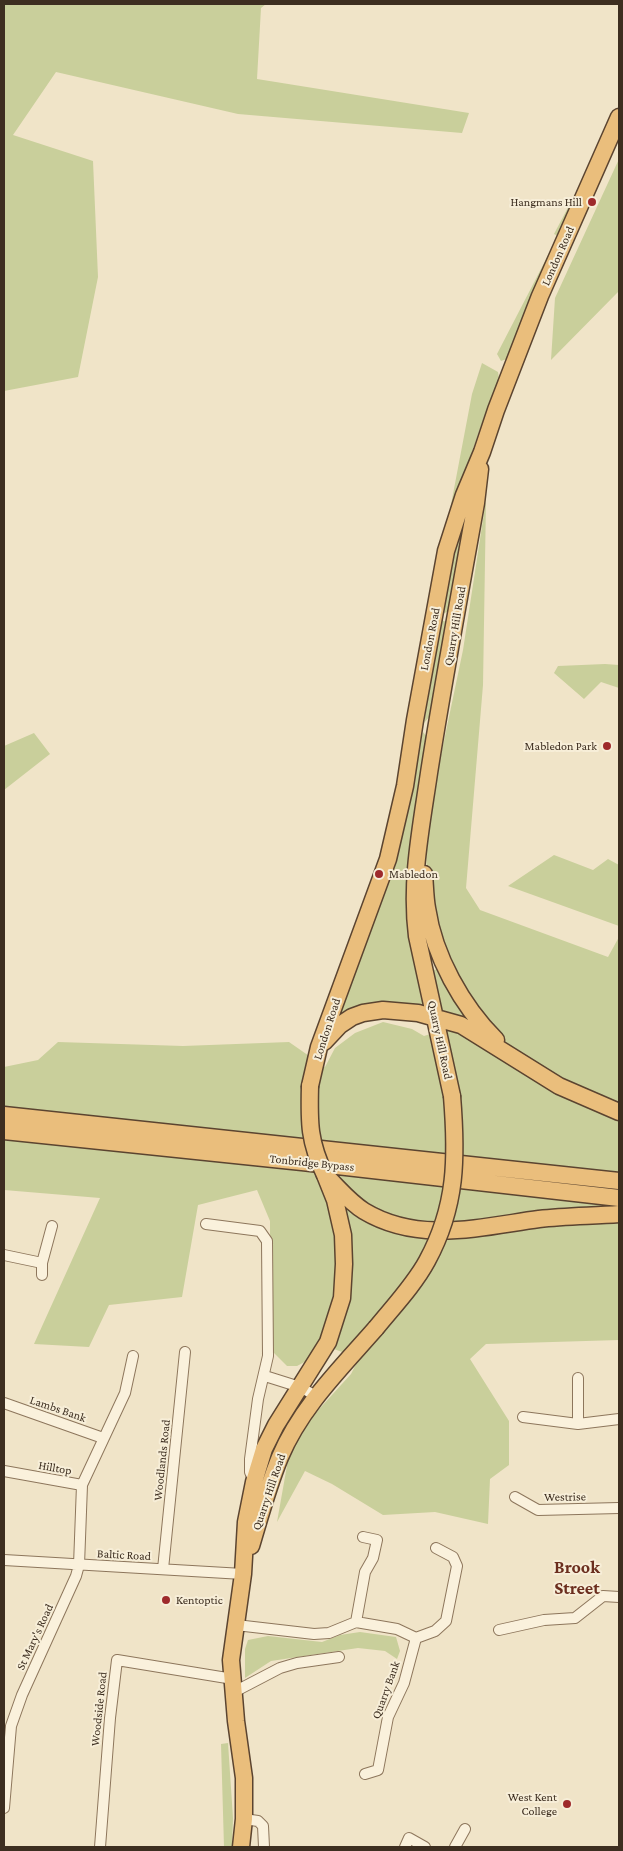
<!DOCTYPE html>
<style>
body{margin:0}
#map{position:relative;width:623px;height:1851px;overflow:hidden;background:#f0e4c8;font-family:"Crimson Pro",serif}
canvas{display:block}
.frame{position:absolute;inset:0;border:5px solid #3d2e20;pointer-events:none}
</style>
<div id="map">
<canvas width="623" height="1851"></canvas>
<div class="frame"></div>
</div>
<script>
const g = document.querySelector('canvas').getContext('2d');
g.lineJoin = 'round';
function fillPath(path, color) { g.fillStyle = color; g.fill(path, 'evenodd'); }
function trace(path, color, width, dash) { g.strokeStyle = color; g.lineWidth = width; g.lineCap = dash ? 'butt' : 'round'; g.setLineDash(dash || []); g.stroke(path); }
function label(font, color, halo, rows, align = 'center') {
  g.font = font + ' "Crimson Pro",serif'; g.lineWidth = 4; g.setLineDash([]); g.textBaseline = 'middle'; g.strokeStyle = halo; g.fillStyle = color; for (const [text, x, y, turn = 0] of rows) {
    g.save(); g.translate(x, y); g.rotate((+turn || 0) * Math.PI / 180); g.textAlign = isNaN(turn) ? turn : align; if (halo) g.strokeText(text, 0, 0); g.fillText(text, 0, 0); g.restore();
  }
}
const green = new Path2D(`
 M4,4H266L261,8L257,79L469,113L462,133L238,114L56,72L13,135L93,161L98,277L78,377L4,391Z
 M619,159V291L551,360L555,298Z
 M581,183L560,237L507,359L501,361L497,354L558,236L554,234Z
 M482,363L498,372L499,378L478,434L459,492L431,610L472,394Z
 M469,493L450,610L443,614L448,583Z
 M486,500L483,685L466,888L480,910L608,957L619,937V1340L486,1344L470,1359L509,1421V1465L490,1479L488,1524L435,1512L383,1515L332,1484L305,1471L277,1522L288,1460L301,1429L351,1374L359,1358L331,1348L297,1366H287L270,1349V1221L257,1190L198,1205L182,1297L109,1305L89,1347L34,1344L100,1198L4,1190V1067L38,1060L58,1042L183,1046L289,1042L325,1067L335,1048L355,1033L383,1022L412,1029L424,1036L446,1029L462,1034L477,1013L439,940L427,888L426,844L436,779L463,650Z
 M441,620L447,622L442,664L434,687L430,716L424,723Z
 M605,664L619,665V688L601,682L584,699L554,673L558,666Z
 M423,732L429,740L416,828L429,1013L335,1023L387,888L396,857Z
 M34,733L50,754L4,790V746Z
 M554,855L593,870L608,859L619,865V926L508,886Z
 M438,969L472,1024L440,1015L433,970Z
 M360,1632L396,1637L400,1651L397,1659L385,1651L358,1648L271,1661L245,1678V1649L248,1640L268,1636L322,1642L340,1635Z
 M228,1743L233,1818L232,1847H224L221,1744Z`);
const minor = new Path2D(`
 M206,1224L260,1231L267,1241L268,1356L258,1399L250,1459V1472L254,1481
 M4,1255L42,1263L52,1226
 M42,1275V1263
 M265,1376L300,1387L316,1396
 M4,1403L103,1438
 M523,1417L578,1424L619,1419
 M578,1424V1378
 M4,1471L82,1485L79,1565L76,1576L22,1695L11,1726L4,1808
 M82,1485L125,1393L133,1356
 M515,1497L538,1510L619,1508
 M4,1560L243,1574
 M163,1569L185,1352
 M356,1622L365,1572L373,1558L377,1540L363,1537
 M236,1625L314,1634L329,1633L356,1622L397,1629L416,1638L404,1683L388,1717L378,1770L365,1774
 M499,1630L544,1620L575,1618L603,1596L619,1597
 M416,1638L435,1631L446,1621L457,1566L453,1557L436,1548
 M234,1692L280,1668L297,1663L339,1657
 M244,1819L258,1821L263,1826L264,1847
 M100,1847L110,1718L117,1660L233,1679
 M405,1847L409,1838L425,1847
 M455,1847L465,1829`);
const trunk = new Path2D(`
 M424,874C425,885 425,897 427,908C434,956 462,1006 496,1040
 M324,1042L340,1025L352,1017L363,1013L383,1010L418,1013L461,1025L559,1086L619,1112
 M310,1086L319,1047L388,859L405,786L415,720L446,551L464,495L482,452L496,410L540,296L619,117
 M452,1096L417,936C410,881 421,828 429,773C443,683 460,593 476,503L480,469
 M4,1115L619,1181
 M4,1131L302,1162L619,1198
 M330,1180C341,1191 351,1203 364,1211C419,1244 480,1227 539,1219C566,1216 593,1216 619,1214
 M251,1546C260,1516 268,1486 280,1457C301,1407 341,1368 376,1328
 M241,1847L244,1819V1778L236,1721L231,1660L243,1574L246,1522L254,1482L264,1449L276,1425L328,1342L342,1298L344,1264L343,1235L335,1200L325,1175`);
const trunkBridge = new Path2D(`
 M310,1086C309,1123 309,1142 325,1175
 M376,1328C393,1307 414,1285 427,1261C457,1206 457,1157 452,1096`);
const markers = [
 [592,202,5,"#9e2a2b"],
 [607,746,5,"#9e2a2b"],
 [379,874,5,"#9e2a2b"],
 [166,1600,5,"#9e2a2b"],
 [567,1804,5,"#9e2a2b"]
];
const poiNames = [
 ["Hangmans Hill",582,202],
 ["Mabledon Park",597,746],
 ["Mabledon",389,874,"left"],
 ["Kentoptic",176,1600,"left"],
 ["West Kent",557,1797],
 ["College",557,1811]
];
const streetNames = [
 ["London Road",558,256,-66],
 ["Quarry Hill Road",455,626,-80],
 ["London Road",430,639,-79],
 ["London Road",327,1029,-72],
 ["Quarry Hill Road",440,1040,78],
 ["Tonbridge Bypass",312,1163,6],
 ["Lambs Bank",58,1409,19],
 ["Woodlands Road",162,1460,-84],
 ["Hilltop",55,1468,10],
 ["Quarry Hill Road",269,1492,-71],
 ["Westrise",565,1497,-1],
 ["Baltic Road",124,1555,3],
 ["St Mary's Road",35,1637,-65],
 ["Quarry Bank",386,1690,-70],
 ["Woodside Road",99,1709,-84]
];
const districtNames = [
 ["Brook",577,1567],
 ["Street",577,1588]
];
fillPath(green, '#c9cf9b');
trace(minor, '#8d765c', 12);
trace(trunk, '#5b4430', 19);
trace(minor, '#faf1dc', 10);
trace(trunk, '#eabe7c', 16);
trace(trunkBridge, '#5b4430', 19, []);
trace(trunkBridge, '#eabe7c', 16);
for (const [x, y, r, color] of markers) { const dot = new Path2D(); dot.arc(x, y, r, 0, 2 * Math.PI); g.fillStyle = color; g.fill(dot); trace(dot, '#f7eed8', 2); }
label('12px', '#3d2e20', '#f7eed8', poiNames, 'right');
label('12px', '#3d2e20', '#f7eed8', streetNames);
label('bold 18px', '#6b2e1e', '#f7eed8', districtNames);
</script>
